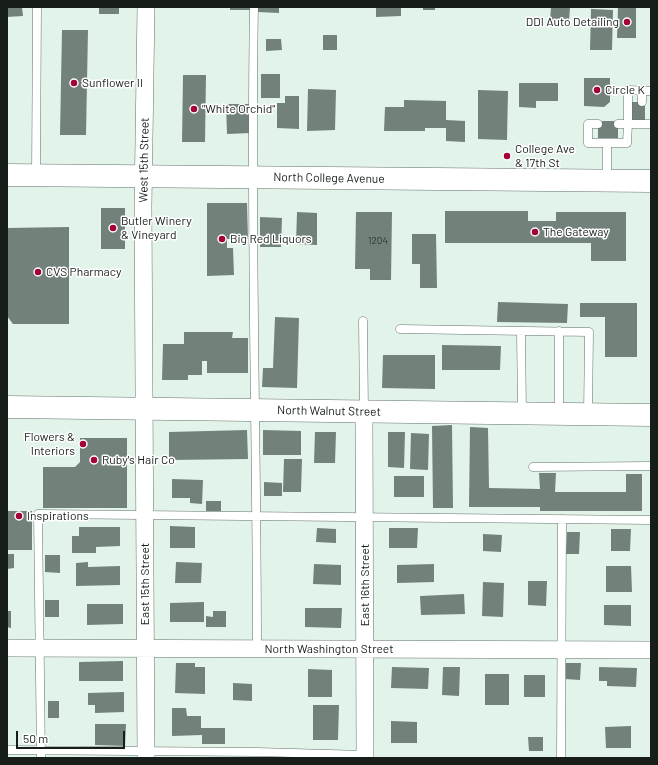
<!DOCTYPE html>
<style>
body{margin:0}
#map{position:relative;width:658px;height:765px;overflow:hidden;background:#e2f3ea;font-family:Barlow,sans-serif}
canvas{display:block}
.frame{position:absolute;inset:0;border:8px solid #171e1a;pointer-events:none}
.scale{position:absolute;left:16px;top:731px;width:109px;height:18px;box-sizing:border-box;border:2px solid #171e1a;border-top:0;padding-left:5px;font-size:12px;line-height:14px;white-space:nowrap;color:#171e1a;-webkit-text-stroke:3px #fff;paint-order:stroke}
</style>
<div id="map">
<canvas width="658" height="765"></canvas>
<div class="frame"></div>
<div class="scale">50 m</div>
</div>
<script>
const g = document.querySelector('canvas').getContext('2d');
g.lineJoin = 'round';
function fillPath(path, color) { g.fillStyle = color; g.fill(path, 'evenodd'); }
function trace(path, color, width, dash) { g.strokeStyle = color; g.lineWidth = width; g.lineCap = dash ? 'butt' : 'round'; g.setLineDash(dash || []); g.stroke(path); }
function label(font, color, halo, rows, align = 'center') {
  g.font = font + ' Barlow,sans-serif'; g.lineWidth = 3; g.setLineDash([]); g.textBaseline = 'middle'; g.strokeStyle = halo; g.fillStyle = color; for (const [text, x, y, turn = 0] of rows) {
    g.save(); g.translate(x, y); g.rotate((+turn || 0) * Math.PI / 180); g.textAlign = isNaN(turn) ? turn : align; if (halo) g.strokeText(text, 0, 0); g.fillText(text, 0, 0); g.restore();
  }
}
const building = new Path2D(`
 M7,7H22L23,16L7,17Z
 M99,7H119V14H99Z
 M230,7H250V10H230Z
 M258,7H279V13L258,12Z
 M376,7H401V16L376,17Z
 M423,7H435V10H423Z
 M551,7H570L569,22H550Z
 M618,7H636V38H617Z
 M591,9L613,10L612,50H590Z
 M62,30H88L86,135H60Z
 M323,35H337V50H323Z
 M266,39H281L282,50L266,51Z
 M261,74H280V98H261Z
 M183,75H206L205,142H182Z
 M584,78H610V102L604,107L584,106Z
 M519,83H558V101H536V108L519,107Z
 M308,89L336,90L335,130L307,131Z
 M478,90L508,91L507,140L478,139Z
 M285,96H299V129L277,128V103H285Z
 M404,100L446,101V120L465,121V142L446,141V128H425V131H384L385,107H404Z
 M629,102H645V123H629Z
 M226,104H250L251,133L227,134Z
 M598,121H618V138H598Z
 M207,203H247L248,239H227V248H233L234,275L207,276Z
 M101,208H125V249H101Z
 M445,211H528V221H556V212H626V261H591V243H445Z
 M297,212L317,213V245L296,244Z
 M356,212H392L391,280H370V269H355Z
 M260,217L282,218L281,247H260Z
 M69,227V324H13L7,316V228Z
 M412,234H436L437,288H420V264H412Z
 M498,302L568,304L567,323L497,322Z
 M580,303H637V357H605V317H580Z
 M275,317L299,318L297,388L262,387L263,368H273Z
 M184,332H233L232,338H248V373H207V361H202V375H188V380H162L163,344H184Z
 M442,345L501,346L500,370H442Z
 M383,355H435V389L382,388Z
 M452,425L453,508H433L432,426Z
 M470,427L488,428L489,488L540,489L539,473H556L555,492H626V474H642V511H540V507H469Z
 M247,430L248,459L169,460V432Z
 M263,430L301,431V455H263Z
 M315,432H336L335,463H314Z
 M388,432H405L404,468L388,467Z
 M411,433L429,434L428,470L410,469Z
 M80,438H127V508H43V467H75L80,462Z
 M284,459H302L301,492H283Z
 M394,476H424V497H394Z
 M172,479L203,480L202,504L190,503V498H172Z
 M264,482L282,483V496H264Z
 M206,501H221V511H206Z
 M7,511H32V550H7Z
 M170,526L195,527V548H170Z
 M79,527H120V546L96,547V553H72V536H79Z
 M317,528L336,529V543L316,542Z
 M389,528H418L417,548H389Z
 M611,529H631L630,551H611Z
 M567,532H580L579,554H566Z
 M483,534L502,535L501,552L483,551Z
 M7,554H14V568L7,569Z
 M45,555H60V573L45,572Z
 M88,562V567L120,566V585L76,586V563Z
 M176,562L202,563L201,583H175Z
 M314,564L341,565V585L313,584Z
 M434,564V582L397,583V565Z
 M606,566H631L632,592H606Z
 M528,581H547L546,606L528,605Z
 M483,582L504,583L503,617L482,616Z
 M464,594L465,614L421,615L420,596Z
 M45,600H59V617H45Z
 M204,602V622H170V603Z
 M87,604H123V624L87,625Z
 M604,605H631V626L604,625Z
 M305,608H342L341,628L305,627Z
 M7,611H11V628L7,627Z
 M213,611H226V627H206V616L213,617Z
 M123,661V681H79V662Z
 M176,663H195V667H205V694L175,693Z
 M565,663H581L580,680L565,679Z
 M392,667L429,668L428,689L391,688Z
 M443,667H460L459,696L442,695Z
 M599,667L637,668L636,687L607,686V681H599Z
 M308,669L332,670V697H308Z
 M485,674H509V705H485Z
 M524,675H545V697H524Z
 M233,683L252,684V701L233,700Z
 M124,692V712L95,713V705H88V693Z
 M48,701H59V718H48Z
 M313,705H339L338,740H313Z
 M172,708H186L187,716H201V728H225V744H202V735L172,736Z
 M391,721L417,722V743H391Z
 M95,724H126L125,746L95,745Z
 M631,726V748H606L605,727Z
 M528,737H543V751H529Z`);
const lane = new Path2D(`
 M254,7C250,221 257,435 257,649
 M642,91V102
 M651,91L628,90V124H651
 M598,124H588V143H607V180
 M607,143H627L628,124H618
 M36,175L37,7
 M363,321L364,411
 M400,329L589,332L588,414
 M521,331L522,413
 M559,331V413
 M533,467L651,466
 M7,750L257,752L365,755
 M41,758L38,514L651,520
 M561,758L562,519`);
const street = new Path2D(`
 M146,7L143,206L146,758
 M364,412L365,758
 M7,648L651,650`);
const primary = new Path2D(`
 M7,175L651,181
 M7,407L651,415`);
const markers = [
 [627,22,4,"#a20238"],
 [74,83,4,"#a20238"],
 [597,90,4,"#a20238"],
 [194,109,4,"#a20238"],
 [507,156,4,"#a20238"],
 [113,228,4,"#a20238"],
 [535,232,4,"#a20238"],
 [222,239,4,"#a20238"],
 [38,272,4,"#a20238"],
 [83,444,4,"#a20238"],
 [94,460,4,"#a20238"],
 [19,516,4,"#a20238"]
];
const numberNames = [
 ["1204",378,241]
];
const poiNames = [
 ["DDI Auto Detailing",619,22,"right"],
 ["Sunflower II",82,83],
 ["Circle K",605,90],
 ["\"White Orchid\"",202,109],
 ["College Ave",515,149],
 ["& 17th St",515,163],
 ["Butler Winery",121,221],
 ["& Vineyard",121,235],
 ["The Gateway",543,232],
 ["Big Red Liquors",230,239],
 ["CVS Pharmacy",46,272],
 ["Flowers &",75,437,"right"],
 ["Interiors",75,451,"right"],
 ["Ruby's Hair Co",102,460],
 ["Inspirations",27,516]
];
const streetNames = [
 ["West 15th Street",144,160,-89],
 ["North College Avenue",329,178,1],
 ["North Walnut Street",329,411,1],
 ["East 15th Street",145,584,-90],
 ["East 16th Street",365,585,-90],
 ["North Washington Street",329,649]
];
fillPath(building, '#72827a');
trace(lane, '#63736b', 9);
trace(street, '#63736b', 18);
trace(primary, '#63736b', 23);
trace(lane, '#fff', 8);
trace(street, '#fff', 17);
trace(primary, '#fff', 22);
for (const [x, y, r, color] of markers) { const dot = new Path2D(); dot.arc(x, y, r, 0, 2 * Math.PI); g.fillStyle = color; g.fill(dot); trace(dot, '#fff', 1.5); }
label('10px', '#2e3732', null, numberNames);
label('12px', '#171e1a', '#fff', poiNames, 'left');
label('12px', '#171e1a', '#fff', streetNames);
</script>
